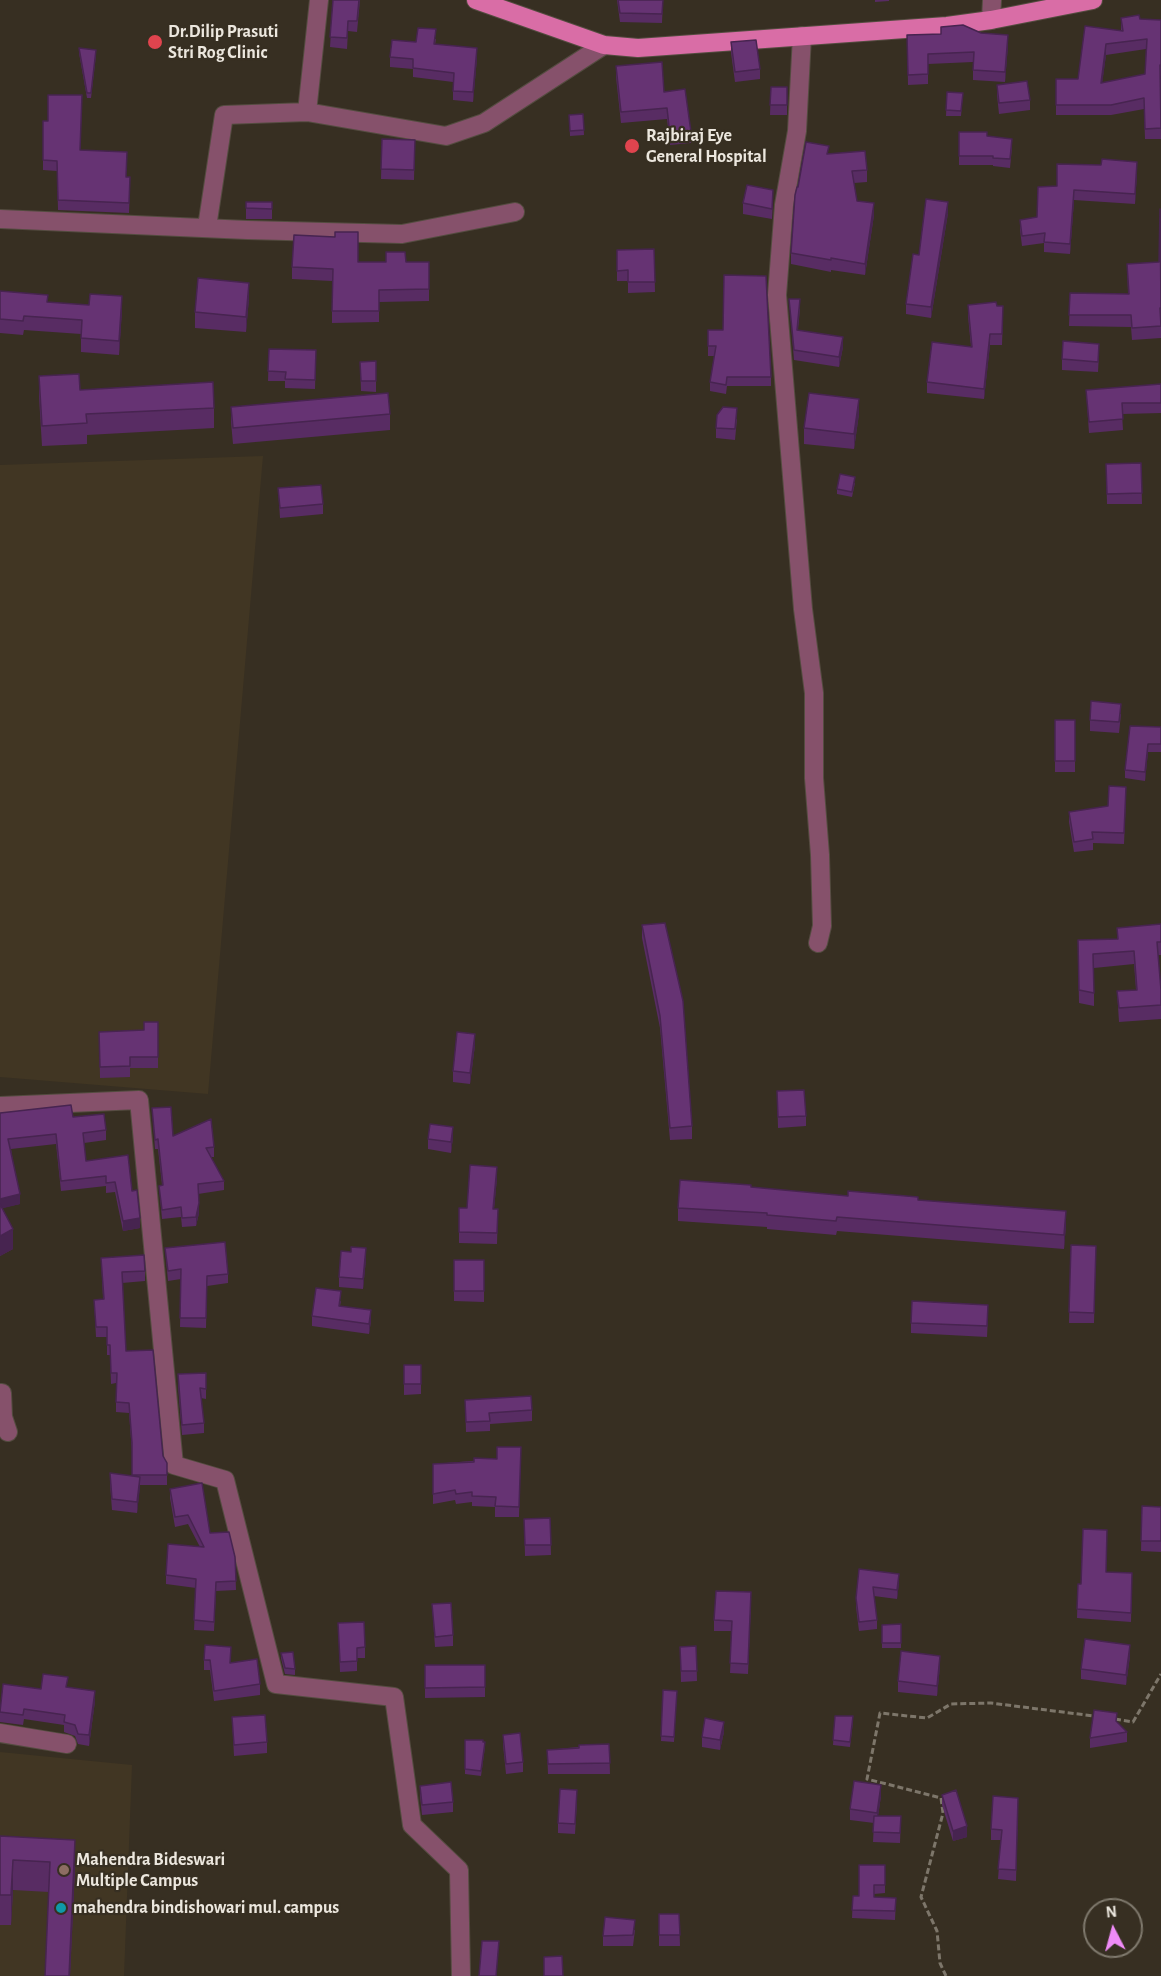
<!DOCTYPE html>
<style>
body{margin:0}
#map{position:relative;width:1161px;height:1976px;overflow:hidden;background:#372f22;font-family:"Alegreya Sans",sans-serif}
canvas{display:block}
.north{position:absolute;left:1083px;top:1898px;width:60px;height:60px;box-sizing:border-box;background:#372f22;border:2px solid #7f796d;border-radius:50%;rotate:354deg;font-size:16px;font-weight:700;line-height:24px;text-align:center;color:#ece7de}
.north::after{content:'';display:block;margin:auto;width:21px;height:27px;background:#ef8bf7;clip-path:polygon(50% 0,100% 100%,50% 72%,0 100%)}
</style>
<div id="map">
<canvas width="1161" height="1976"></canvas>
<div class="north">N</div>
</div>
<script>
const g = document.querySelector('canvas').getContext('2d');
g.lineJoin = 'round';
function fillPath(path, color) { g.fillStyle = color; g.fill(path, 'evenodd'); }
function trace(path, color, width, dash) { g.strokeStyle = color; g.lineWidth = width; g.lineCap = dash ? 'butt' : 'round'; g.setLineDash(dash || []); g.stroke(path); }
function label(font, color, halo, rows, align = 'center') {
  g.font = font + ' "Alegreya Sans",sans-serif'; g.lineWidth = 4.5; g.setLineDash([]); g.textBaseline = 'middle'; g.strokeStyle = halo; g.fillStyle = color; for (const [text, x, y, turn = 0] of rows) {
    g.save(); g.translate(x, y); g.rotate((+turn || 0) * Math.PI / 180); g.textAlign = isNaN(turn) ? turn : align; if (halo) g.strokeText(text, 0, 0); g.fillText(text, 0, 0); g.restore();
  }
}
const built = new Path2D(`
 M263,456L208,1094L0,1077V465Z
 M0,1752L132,1765L124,1976H0Z`);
const path = new Path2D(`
 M1115,1719L1133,1722L1161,1674
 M946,1976L940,1963L937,1931L921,1897L943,1813L941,1798L867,1779L880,1713L927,1718L951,1704L991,1703L1094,1716`);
const minor = new Path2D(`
 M991,20L992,0
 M802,36L797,131L784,205L777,295L803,609L814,693V778L820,855L822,926L818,943
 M307,112L319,0
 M0,219L247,230L402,234L515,212
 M207,227L224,115L307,112L446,136L484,123L604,45
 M0,1106L139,1100L174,1465L225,1480L276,1684L394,1697L412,1825L459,1870L461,1976
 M0,1393H2L3,1417L8,1432
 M0,1733L67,1744`);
const major = new Path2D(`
 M476,0L604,45L638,48L947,26L991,20L1093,0`);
const wall = new Path2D(`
 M333,0H360L357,32L348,31L347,49L330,47Z
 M617,0H663L662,23L620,22Z
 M875,0H889V1L875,2Z
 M1121,18L1161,20V76H1160L1161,139H1145L1144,109L1111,115H1056V79H1078L1085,26L1121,31ZM1146,49L1145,74L1102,83L1106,55Z
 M981,33L1008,45L1005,82L973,80V62L928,64V84L908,85L907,35Z
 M436,39L435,45L477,58L473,102L453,100V82L413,77V69L390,67V57L416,42Z
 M731,42L760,69V79L735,82L731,53Z
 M79,48L96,55L91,98H87L79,53Z
 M616,66L664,92L691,132V143L670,145L667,119L621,123L616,77Z
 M997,85L1030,100V110L999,114L997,95Z
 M771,87L787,98V115H770Z
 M947,92L963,93L961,116H946Z
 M82,105L80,150L126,177L130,187L129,213L58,210L57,171L43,170V121H48Z
 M583,114L584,135L570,136L569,115Z
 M959,132L987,136L1012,147L1010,168L993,166V165H959Z
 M382,139L415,140L414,180L381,179Z
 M829,153L867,170V182L854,183L857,201L874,215L865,275L831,270V272L791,264V253L798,187Z
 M1137,172L1135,204L1074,200L1070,254L1044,252V243L1022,246L1020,230V220L1037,217L1057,186Z
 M773,200L772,219L743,214V203Z
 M246,202H272V219H246Z
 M1161,209V338L1132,340L1131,327L1069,326L1070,293L1128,294L1127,264L1159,262Z
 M948,213L931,318L906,314V304L919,255Z
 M654,249L655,292L628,293V281H617V250Z
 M358,262H429V301L379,302V322L332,323V281L292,279V267Z
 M0,291L48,302L122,310L119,355L81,352V334L24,330L23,335L0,333Z
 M249,298L246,332L195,328V312Z
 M789,299L800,309L798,330L843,347L839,367L794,360Z
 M968,305L997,306L1003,316L1002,345H990L984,399L927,393V382L971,347L968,316Z
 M708,330L771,377V386H727L726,394L710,391V382L714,356H708Z
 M269,349L316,350L315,389L285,388V381H268Z
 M1099,354L1098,372L1062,370V359Z
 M376,361V392L361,391L360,362Z
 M39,376L80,390L214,408V428L87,435V444L42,446L39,397Z
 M1161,384V413L1122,414L1123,430L1089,433L1086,390Z
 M231,407L390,414V430L233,444L231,422Z
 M859,414L854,449L804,444V428Z
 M737,419L735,440L716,438V428Z
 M1141,463L1142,504H1107L1106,464Z
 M855,483L852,497L837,494V489Z
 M278,488L323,504V514L280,518Z
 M1121,714L1119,733L1090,731V720Z
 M1055,720H1075V772H1055Z
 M1161,727V752H1148L1145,781L1125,778V770Z
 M1126,797L1124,844L1093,843V850L1074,852L1069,822V812L1108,806Z
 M1161,924V955H1158L1161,990V1019L1119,1022L1117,991L1136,990L1134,964L1094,968V1006L1079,1003L1078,953L1117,939V928Z
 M642,925L692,1126V1139L670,1140L660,1028L642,938Z
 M158,1022V1068H130V1077L100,1078L99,1032L144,1030Z
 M475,1045L470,1084L453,1082V1071Z
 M777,1091L806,1116V1126L778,1128Z
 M152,1108L173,1136L214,1147V1157H211L224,1181V1190L198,1194L199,1213L196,1226L182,1227L181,1217L162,1219L159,1186L162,1185L158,1149H155Z
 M0,1113L73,1117L106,1130V1140L84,1143L86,1161L132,1191L140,1228L123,1231L115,1192L106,1193V1186L61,1191L56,1144L11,1149L20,1204L2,1208L13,1249L0,1256Z
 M453,1137L451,1153L428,1149V1139Z
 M497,1178L494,1209H498L497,1244L459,1243V1208H467Z
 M751,1187L848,1196L918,1200L1066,1225L1064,1249L837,1231L836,1235L767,1229V1227L678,1221V1208Z
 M1071,1245L1096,1246L1094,1323H1069Z
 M165,1248L228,1274V1283L207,1286L206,1328L180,1327L181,1279L168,1281Z
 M101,1258L145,1271V1281L122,1283L126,1351L163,1456L167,1463V1485H140L137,1513L112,1510L110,1484V1473L132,1476V1452L129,1413L116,1412V1383L111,1384L110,1355H107V1337H96L94,1300L103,1299Z
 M366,1259L363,1289L339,1287V1277Z
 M454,1260H484V1302L454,1301Z
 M341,1301L340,1306L371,1321L369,1334L312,1326V1316Z
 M988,1315L987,1337L911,1333V1323Z
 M404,1365H421V1394L404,1395Z
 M206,1373V1399L201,1398L204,1423V1433L182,1435L178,1385V1374Z
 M465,1400L532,1410V1421L490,1424V1431L466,1432Z
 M521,1447L519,1517H495V1507L472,1506V1502L456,1504L455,1500L433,1504V1464L497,1459Z
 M170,1489L210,1533L235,1557L236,1590L216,1591L214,1631L194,1630L196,1588L166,1584V1575L200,1547L188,1524L175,1527L170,1498Z
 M1142,1506L1161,1507V1552L1141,1551Z
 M550,1518L551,1555L525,1556L524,1519Z
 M859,1569L899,1583L897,1599L874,1596L877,1620V1629L859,1631L856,1607V1598Z
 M1106,1572L1132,1573L1131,1622L1077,1618L1078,1584H1081Z
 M751,1603L748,1674L730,1673L732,1631H714V1620Z
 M432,1604L453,1635V1646L435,1647Z
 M338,1623L365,1647V1658H357V1671L340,1672Z
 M901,1624V1648H882V1625Z
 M696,1646L697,1681L681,1682L680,1647Z
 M281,1653L295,1669V1675L285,1674L281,1658Z
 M1130,1656L1126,1685L1081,1679V1669Z
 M204,1660L231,1663L260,1684V1695L214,1701L210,1670H204Z
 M425,1665H485V1697L425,1698Z
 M940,1666L937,1696L898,1692V1681Z
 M68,1687L95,1701L89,1746L78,1744L75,1736L64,1732V1725L24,1719L23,1725L0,1722V1705L41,1689Z
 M663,1690L677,1691L674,1742L661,1741Z
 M835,1716L853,1721L850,1747L833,1745Z
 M232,1717L267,1742V1753L234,1756Z
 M1117,1722L1127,1732V1742L1090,1748V1738Z
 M724,1732L720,1750L702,1747V1737Z
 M503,1735L523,1762V1772L506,1774L503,1745Z
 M465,1740L485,1747L481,1776L465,1774Z
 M609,1744L610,1774H548L547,1750Z
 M420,1786L453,1802V1812L422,1815L420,1796Z
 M942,1795L967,1837L953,1841L942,1805Z
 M881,1796L878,1816H901L900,1843L873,1842L874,1823L850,1820V1809Z
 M577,1801L575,1834L558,1833V1823Z
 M1018,1808L1016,1881L998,1879L1001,1840H991V1829Z
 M0,1836L75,1869L70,1976H45L49,1892L13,1890L11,1925H0Z
 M885,1865V1893L874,1894V1897L896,1898L895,1920L852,1918L853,1896H859Z
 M659,1914H679L680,1946H659Z
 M635,1930L633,1946H603V1936Z`);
const shadedWall = new Path2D(`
 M1008,35V45L1005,82V72Z
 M1106,44V55L1101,93V83Z
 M477,48V58L473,102V92Z
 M1137,162V172L1135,204V194Z
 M1074,190V200L1070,254V244Z
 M948,202V213L931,318V307Z
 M874,203V215L865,275V264Z
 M249,283V298L246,332V317Z
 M122,296V310L119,355V341Z
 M990,334V345L984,399V389Z
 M843,337V347L839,367V357Z
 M859,399V414L854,449V434Z
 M1148,744V752L1145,781V772Z
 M475,1034V1045L470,1084V1073Z
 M453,1127V1137L451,1153V1142Z
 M497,1167V1178L493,1220V1209Z
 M20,1194V1204L0,1209V1199Z
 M199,1203V1213L196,1226V1217Z
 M1066,1211V1225L1064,1249V1235Z
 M140,1218V1228L123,1231V1221Z
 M13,1229V1249L0,1256V1236Z
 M366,1248V1259L363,1289V1279Z
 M371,1310V1321L369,1334V1324Z
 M140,1477V1488L137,1513V1502Z
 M899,1574V1583L897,1599V1590Z
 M1130,1645V1656L1126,1685V1675Z
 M940,1656V1666L937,1696V1686Z
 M95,1691V1701L89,1746V1735Z
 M724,1722V1732L720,1750V1740Z
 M881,1785V1796L877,1824V1813Z
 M967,1826V1837L953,1841V1831Z
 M75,1840V1869L70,1976H69Z
 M13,1860V1890L11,1925V1895Z`);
const building = new Path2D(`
 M333,0H359L357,21H348L347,38L330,37Z
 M618,0H663L662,14L620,13Z
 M1139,15L1140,19L1161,20V66L1160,65L1161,128L1145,129L1144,98L1111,105H1056V79H1078L1085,26L1123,31L1121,18ZM1147,39L1145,74L1101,83L1106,44Z
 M963,25L981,33L1008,35L1005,72L973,70L974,52L928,54V74L908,75L907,35L941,34V27Z
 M418,28L436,29L434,44L477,48L473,92L453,91L454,73L413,68V59L390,57L392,40L416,42Z
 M756,40L760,69L735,72L731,42Z
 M79,48L96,50L91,93H87Z
 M662,62L664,92L685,89L691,132L670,135L667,108L621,112L616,66Z
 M1027,81L1030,100L999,103L997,85Z
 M771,87H787V105H770Z
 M947,92L963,93L961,111L946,110Z
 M48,95H82L80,150L127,152L126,177H130L129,203L58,200L57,161L43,160V121H48Z
 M583,114L584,130L570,131L569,115Z
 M959,132H987V136L1012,139L1010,159L993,158V156H959Z
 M382,139L415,140L414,170L381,169Z
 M806,142L829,146L827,154L865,151L867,170L852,171L857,201L874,203L865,264L831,258V260L791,253L795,195L797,187H798Z
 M1102,159L1137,162L1135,194L1074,190L1070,244L1044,242L1045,233L1022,236L1020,220L1037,217L1038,187L1057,186V164L1101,165Z
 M747,185L773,190L772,209L743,203Z
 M926,199L948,202L931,307L906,304L913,254L919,255Z
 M246,202H272V209L246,208Z
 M1160,209L1161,308H1160L1161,326L1132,328L1131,315H1069L1070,293L1129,294L1127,264L1159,262Z
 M335,232H358V262H386V252H405L406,262H429V289L379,290V311H332L333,269L292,267L294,235L335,237Z
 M654,249L655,282H628V270L617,271V250Z
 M724,275L766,276L771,377H727L726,385L710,382L716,346H708V330H723Z
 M198,278L249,283L246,317L195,312Z
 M0,291L48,295L47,302L89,305L90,294L122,296L119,341L81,338L82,320L24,316L23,321L0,319Z
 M789,299H800L797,330L843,337L839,357L794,350Z
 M996,302L997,306H1003L1002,334H990L984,389L927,382L932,342L972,347L968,305Z
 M1063,341L1099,344L1098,362L1062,359Z
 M269,349L316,350L315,380L285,379L286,372L268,371Z
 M376,361V381H361L360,362Z
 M79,374L80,390L213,382L214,408L86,414L87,423L42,426L39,376Z
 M1161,384V403H1122L1123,419L1089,422L1086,390Z
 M388,393L390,414L233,428L231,407Z
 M809,393L859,399L854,434L804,428Z
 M723,407L737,408L735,429L716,428L717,415Z
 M1141,463L1142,493L1107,494L1106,464Z
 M840,474L855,477L852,492L837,489Z
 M321,485L323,504L280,508L278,488Z
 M1091,701L1121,704L1119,722L1090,720Z
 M1055,720H1075V761H1055Z
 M1130,726L1161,727V744H1148L1145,772L1125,770Z
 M1109,786L1126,787L1124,833L1092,832L1093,839L1074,842L1069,812L1108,806Z
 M665,923L683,1001L692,1126L670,1128L660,1016L642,925Z
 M1161,924V942H1157L1161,990V1005L1119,1008L1117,991L1137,990L1134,951L1093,954L1094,993L1079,990L1078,940L1118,939L1117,928Z
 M144,1022H158V1057H130V1066L100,1067L99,1032L144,1030Z
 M457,1032L475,1034L470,1073L453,1071Z
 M804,1090L806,1116L778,1117L777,1091Z
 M71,1105L73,1117L104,1114L106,1130L83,1133L86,1161L128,1155L132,1191L137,1190L140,1218L123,1221L115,1182L106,1183V1176L61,1181L56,1134L8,1139L20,1194L0,1199V1113Z
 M171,1107L173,1136L211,1119L214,1147L206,1148L224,1181L198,1184L199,1203L196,1217L182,1218L181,1207L162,1210L159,1186L163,1185L158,1139L155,1140L152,1108Z
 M430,1124L453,1127L451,1142L428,1139Z
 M470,1165L497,1167L493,1209H498L497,1233L459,1232V1208H467Z
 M680,1180L751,1185V1187L848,1196V1191L918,1197V1200L1066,1211L1064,1235L837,1217L836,1221L767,1215V1213L678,1208Z
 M0,1204L13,1229L0,1236Z
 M225,1242L228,1274L207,1276L206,1318H180L181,1269L168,1271L165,1248Z
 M1071,1245L1096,1246L1094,1313L1069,1312Z
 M351,1247L366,1248L363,1279L339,1277L341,1251L351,1252Z
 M144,1255L145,1271L122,1272L126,1351L153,1350L163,1456L167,1463V1475H132V1443L129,1403L116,1402L117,1373H111L110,1345H107V1327H96L94,1300L104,1299L101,1258Z
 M454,1260H484V1291H454Z
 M316,1288L341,1291L339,1306L371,1310L369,1324L312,1316Z
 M912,1301L988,1305L987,1326L911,1323Z
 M404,1365H421V1384H404Z
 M206,1373V1389L200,1388L204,1423L182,1425L178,1374Z
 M531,1396L532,1410L489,1413L490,1421L466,1422L465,1400Z
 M497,1447H521L519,1507L495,1506L496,1497L472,1496V1492L456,1494L455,1490L433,1494V1464L474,1462V1458L497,1459Z
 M110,1473L140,1477L137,1502L112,1499Z
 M202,1483L210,1533L229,1532L235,1557L236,1581L216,1582L214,1622L194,1620L196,1579L166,1575L168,1544L204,1547L188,1515L175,1517L170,1489Z
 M1142,1506L1161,1507V1541H1141Z
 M550,1518L551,1545H525L524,1519Z
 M1083,1529L1107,1530L1106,1572L1132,1573L1131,1613L1077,1609L1078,1584H1081Z
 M859,1569L899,1574L897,1590L873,1587L877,1620L859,1622L856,1598Z
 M716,1591L751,1592L748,1664L730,1663L732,1621L714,1620Z
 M451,1603L453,1635L435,1637L432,1604Z
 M364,1622L365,1647L357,1648V1661L340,1662L338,1623Z
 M901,1624V1643H882V1625Z
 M1085,1639L1130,1645L1126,1675L1081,1669Z
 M205,1645L231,1647L230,1663L257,1659L260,1684L214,1691L210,1660H204Z
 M696,1646L697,1671H681L680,1647Z
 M901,1651L940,1656L937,1686L898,1681Z
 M293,1652L295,1669L285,1668L281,1653Z
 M425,1665H485V1687L425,1688Z
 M43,1674L68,1677L66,1687L95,1691L89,1735L78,1734L75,1725L64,1722L65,1715L24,1709L23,1715L0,1712L3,1684L41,1689Z
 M663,1690L677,1691L674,1737L661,1736Z
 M1094,1710L1117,1713L1116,1721L1127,1732L1090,1738Z
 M265,1715L267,1742L234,1745L232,1717Z
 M835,1716H853L850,1742L833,1740Z
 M705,1718L724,1722L720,1740L702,1737Z
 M520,1733L523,1762L506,1764L503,1735Z
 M465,1740H483V1742H485L481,1771L465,1769Z
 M609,1744L610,1763L548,1764L547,1750L579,1748V1745Z
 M854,1781L881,1785L877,1813L850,1809Z
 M451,1782L453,1802L422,1805L420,1786Z
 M560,1789L577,1790L575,1824L558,1823Z
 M956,1790L967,1826L953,1831L942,1795Z
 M993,1796L1018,1798L1016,1870L998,1869L1002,1830L991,1829Z
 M874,1816H901L900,1833L873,1832Z
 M0,1836L75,1840L69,1976H45L50,1862L13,1860L11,1895H0Z
 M859,1865H885V1885H874V1897L896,1898L895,1911L852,1910L853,1896H859Z
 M659,1914H679L680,1935H659Z
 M605,1917L635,1920L633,1935L603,1936Z
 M482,1941H499L496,1976H479Z
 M562,1956L563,1976H544V1957Z`);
const markers = [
 [155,42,8,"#e0444e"],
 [632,146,8,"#e0444e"],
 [64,1870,6,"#8d6e63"],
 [61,1908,6,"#0f9aa8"]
];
const poiNames = [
 ["Dr.Dilip Prasuti",168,32],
 ["Stri Rog Clinic",168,53],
 ["Rajbiraj Eye",646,136],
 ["General Hospital",646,157],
 ["Mahendra Bideswari",76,1860],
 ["Multiple Campus",76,1881],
 ["mahendra bindishowari mul. campus",73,1908]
];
fillPath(built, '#413623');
trace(minor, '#544c40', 20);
trace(major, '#544c40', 20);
trace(path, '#7d766a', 3, [6, 3]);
trace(minor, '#86516b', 18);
trace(major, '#d96da6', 18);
fillPath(wall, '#582c63');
fillPath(shadedWall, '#472450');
fillPath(building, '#663373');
trace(building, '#472450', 1.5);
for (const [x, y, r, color] of markers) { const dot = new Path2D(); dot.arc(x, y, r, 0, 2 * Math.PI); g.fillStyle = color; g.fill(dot); trace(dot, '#372f22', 2); }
label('bold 18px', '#ece7de', '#372f22', poiNames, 'left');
</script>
